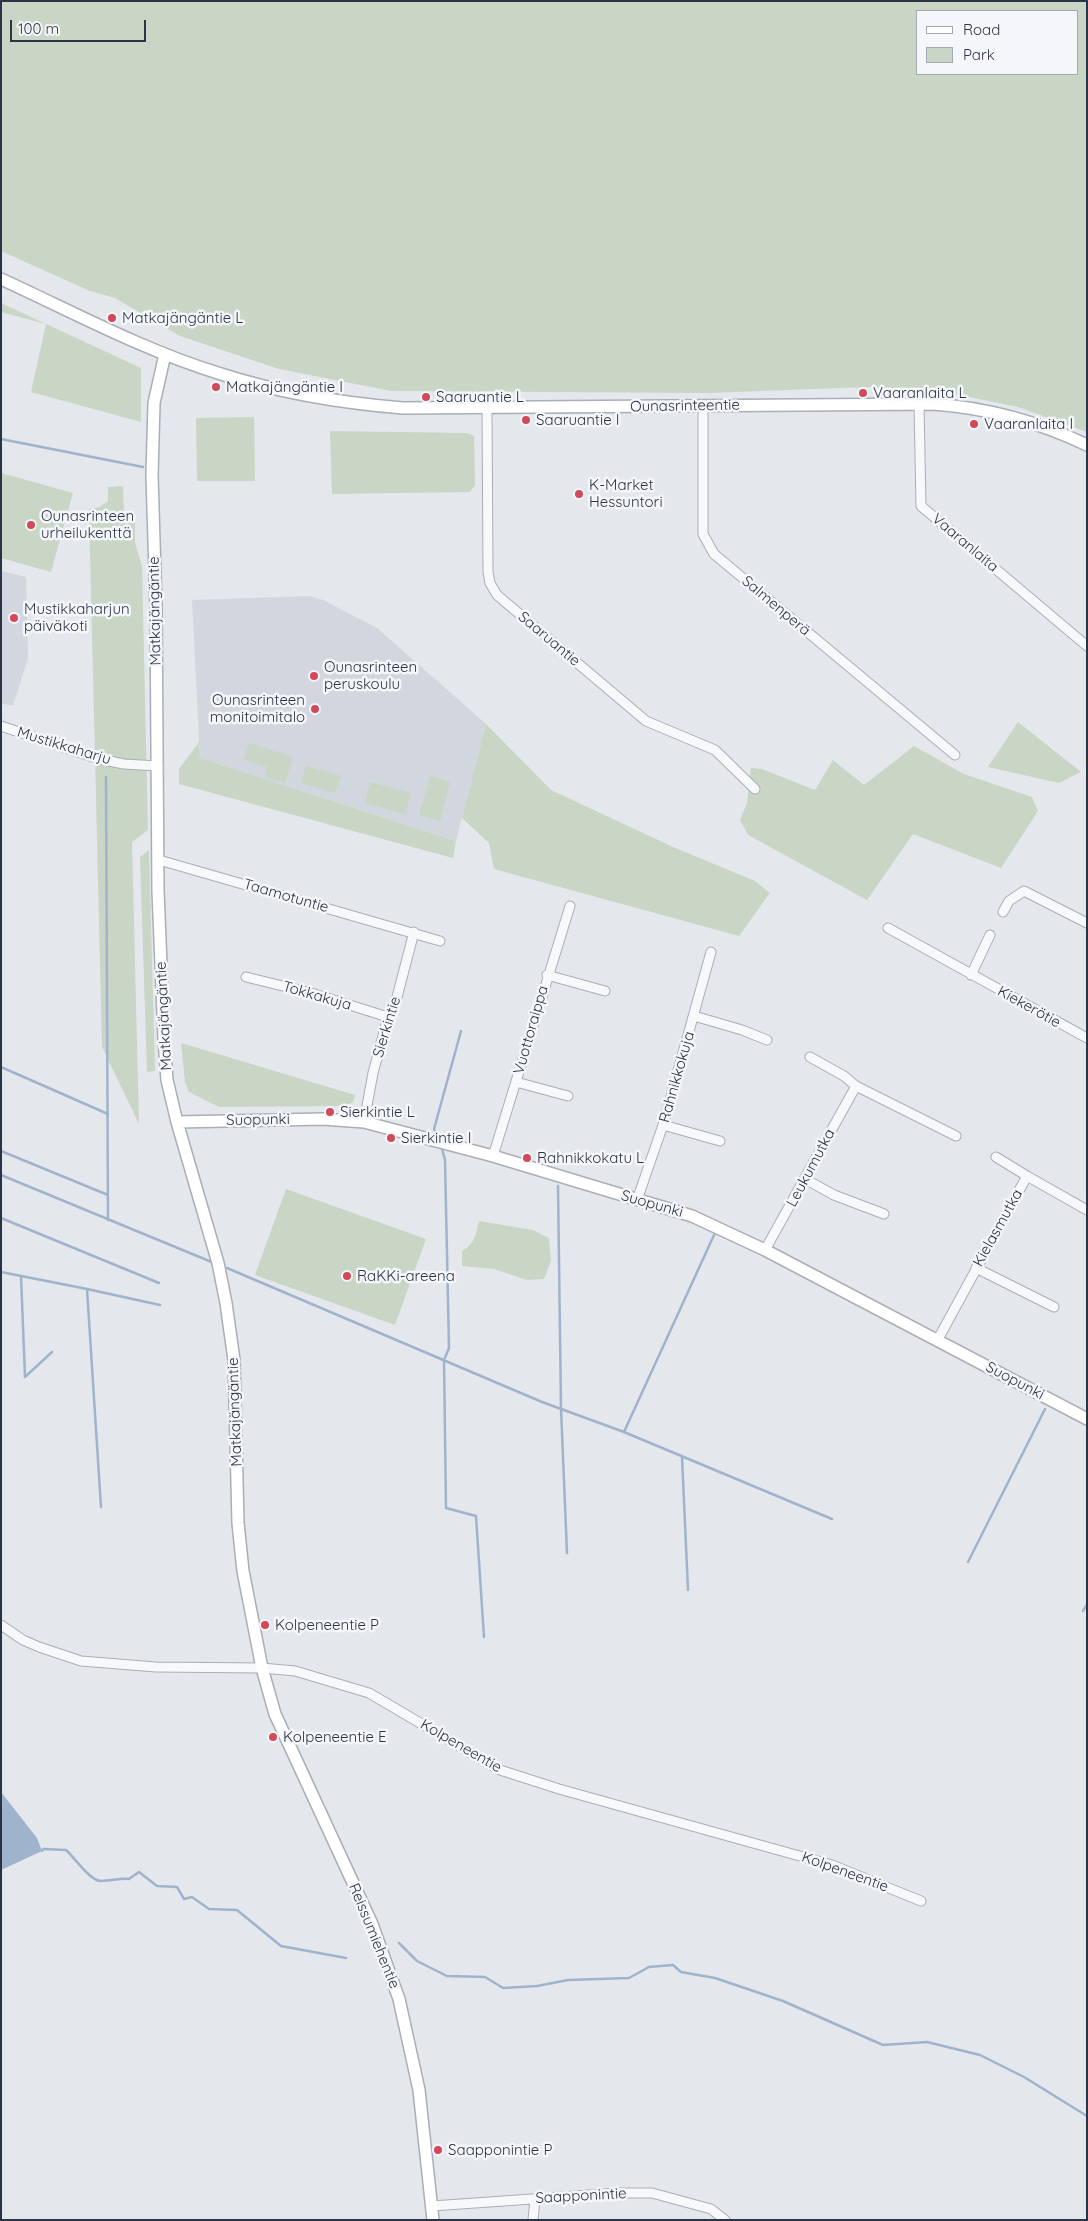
<!DOCTYPE html>
<meta charset="utf-8">
<style>
body{margin:0}
#map{position:relative;width:1088px;height:2221px;overflow:hidden;background:#e4e7ec;font-family:Quicksand,sans-serif}
canvas{display:block}
.frame{position:absolute;inset:0;border:2px solid #2b3445;pointer-events:none}
.legend{position:absolute;left:916px;top:10px;width:162px;height:65px;box-sizing:border-box;background:#f4f6f9;border:1px solid #a4a8b1;margin:0;padding:6px 9px;list-style:none;font-size:15px;color:#2b3445}
.legend li{display:flex;align-items:center;gap:10px;height:25px}
.legend b{width:25px;border:1px solid #a4a8b1}
.scale{position:absolute;left:10px;top:20px;width:136px;height:22px;box-sizing:border-box;border:2px solid #2b3445;border-top:0;padding-left:6px;font-size:15px;line-height:18px;white-space:nowrap;color:#2b3445;-webkit-text-stroke:4px #f4f6f9;paint-order:stroke}
</style>
<div id="map">
<canvas width="1088" height="2221"></canvas>
<div class="frame"></div>
<ul class="legend">
<li><b style="height:6px;background:#fff"></b>Road</li>
<li><b style="height:14px;background:#c9d6c5"></b>Park</li>
</ul>
<div class="scale">100 m</div>
</div>
<script>
const g = document.querySelector('canvas').getContext('2d');
g.lineJoin = 'round';
function fillPath(path, color) { g.fillStyle = color; g.fill(path, 'evenodd'); }
function trace(path, color, width, dash) { g.strokeStyle = color; g.lineWidth = width; g.lineCap = dash ? 'butt' : 'round'; g.setLineDash(dash || []); g.stroke(path); }
function label(font, color, halo, rows, align = 'center') {
  g.font = font + ' Quicksand,sans-serif'; g.lineWidth = 5; g.setLineDash([]); g.textBaseline = 'middle'; g.strokeStyle = halo; g.fillStyle = color; for (const [text, x, y, turn = 0] of rows) {
    g.save(); g.translate(x, y); g.rotate((+turn || 0) * Math.PI / 180); g.textAlign = isNaN(turn) ? turn : align; if (halo) g.strokeText(text, 0, 0); g.fillText(text, 0, 0); g.restore();
  }
}
const built = new Path2D(`
 M1,571L26,577L28,658L13,706L1,703Z
 M309,596L323,600L377,628L486,724L456,841L200,758L192,600Z`);
const green = new Path2D(`
 M1,1H1087V432L1018,407L949,393L867,387L709,393L391,391L279,369L180,336L115,298L90,291L1,251ZM917,11H1077V74H917Z
 M1,303L141,368V422L31,392L46,324L1,312Z
 M254,417L255,481H197L196,418Z
 M330,431L467,433L474,436L475,486L469,492L332,494Z
 M1,473L73,493L51,572L1,558Z
 M123,486L124,516L135,519V543L142,566L148,830L132,842L139,1124L102,1047L89,509L100,507L108,501V487Z
 M1018,722L1081,772L1059,783L988,767Z
 M486,724L551,790L673,847L755,881L770,893L739,936L494,869L489,843L462,818Z
 M199,742L200,758L456,841L453,858L179,784V769Z
 M249,743L293,757L285,783L265,777L267,767L244,760Z
 M914,746L964,774L1032,797L1038,811L1001,868L913,834L867,900L748,835L740,820L747,803L751,768L762,769L815,790L833,760L864,785Z
 M306,766L341,776L335,793L301,783Z
 M430,776L450,782L440,821L419,815Z
 M370,782L411,793L405,814L365,803Z
 M149,850L155,1071L147,1072L140,857Z
 M181,1043L355,1095L353,1102L345,1106L219,1107L189,1092L185,1082Z
 M286,1189L426,1239L395,1325L255,1275Z
 M479,1221L533,1230L549,1238L551,1261L544,1279L527,1280L494,1269L462,1266V1251C475,1244 476,1234 479,1221Z`);
const water = new Path2D(`
 M1,1792L37,1838L42,1851L1,1870Z`);
const stream = new Path2D(`
 M1,439L143,467
 M106,777L108,1220
 M1,1067L108,1114
 M438,1138L434,1129L461,1031
 M441,1145L445,1160L449,1348L444,1360L446,1508L476,1516L484,1637
 M1,1151L108,1195
 M1,1175L214,1263
 M558,1186L561,1409L567,1553
 M1,1218L159,1283
 M227,1268L542,1402L624,1432L832,1519
 M1,1272L87,1289L101,1507
 M21,1276L25,1377L52,1352
 M87,1289L160,1305
 M624,1432L714,1235
 M682,1457L688,1590
 M968,1562L1045,1409
 M1083,1611L1087,1604
 M42,1851L43,1849L66,1850C75,1858 90,1881 101,1881C111,1881 120,1878 129,1879L139,1872L157,1886L177,1887L184,1899L192,1897L209,1909L237,1910L281,1946L346,1958
 M399,1943L417,1961L447,1976L485,1977L503,1988L537,1986L568,1980L629,1978L649,1967L673,1965L681,1972L715,1978L783,2001L883,2045L927,2042L980,2055L1024,2077L1087,2116`);
const street = new Path2D(`
 M919,404L921,506L1087,646
 M703,406V534L714,554L955,755
 M487,408L488,572L490,583L497,595L646,721L715,750L755,789
 M1,726L99,759L124,764L158,766
 M159,860L440,941
 M1003,912L1009,901L1024,891L1087,923
 M888,928L1087,1038
 M547,975L605,991
 M971,975L990,935
 M246,977L311,993L388,1017
 M694,1016L742,1030L767,1040
 M810,1057L844,1076L856,1086L956,1136
 M516,1082L568,1096
 M364,1122L373,1073L388,1017L397,997L414,932
 M663,1125L720,1141
 M493,1156L570,906
 M996,1157L1027,1176
 M805,1179L834,1195L884,1214
 M637,1200L663,1125L711,952
 M765,1250L856,1086
 M976,1268L1054,1307
 M937,1341L1027,1176L1087,1210
 M1,1625L23,1640L39,1647L81,1661L156,1667L262,1668L295,1671L369,1693L500,1770L559,1789L832,1865L921,1901
 M432,2206L618,2193H652L711,2209L725,2220
 M533,2220L535,2199`);
const secondary = new Path2D(`
 M1,279C73,312 145,351 221,374C280,393 341,403 403,408L934,404C987,408 1039,422 1087,445
 M165,354L154,403L152,475L156,607L158,891L164,1039L167,1080L177,1122L218,1263L226,1303L234,1360L238,1523L243,1571L262,1668L275,1714L372,1924L399,1999L419,2090L433,2220
 M177,1122L323,1119L364,1122L493,1156L692,1216L765,1250L1087,1419`);
const markers = [
 [112,318,5,"#d1495b"],
 [216,387,5,"#d1495b"],
 [863,393,5,"#d1495b"],
 [426,397,5,"#d1495b"],
 [526,420,5,"#d1495b"],
 [974,424,5,"#d1495b"],
 [579,494,5,"#d1495b"],
 [31,525,5,"#d1495b"],
 [14,618,5,"#d1495b"],
 [314,676,5,"#d1495b"],
 [315,709,5,"#d1495b"],
 [330,1112,5,"#d1495b"],
 [391,1138,5,"#d1495b"],
 [527,1158,5,"#d1495b"],
 [347,1276,5,"#d1495b"],
 [265,1625,5,"#d1495b"],
 [273,1737,5,"#d1495b"],
 [438,2150,5,"#d1495b"]
];
const poiNames = [
 ["Matkajängäntie L",122,318],
 ["Matkajängäntie I",226,387],
 ["Vaaranlaita L",873,393],
 ["Saaruantie L",436,397],
 ["Saaruantie I",536,420],
 ["Vaaranlaita I",984,424],
 ["K-Market",589,485],
 ["Hessuntori",589,502],
 ["Ounasrinteen",41,516],
 ["urheilukenttä",41,533],
 ["Mustikkaharjun",24,609],
 ["päiväkoti",24,626],
 ["Ounasrinteen",324,667],
 ["peruskoulu",324,684],
 ["Ounasrinteen",305,700,"right"],
 ["monitoimitalo",305,717,"right"],
 ["Sierkintie L",340,1112],
 ["Sierkintie I",401,1138],
 ["Rahnikkokatu L",537,1158],
 ["RaKKi-areena",357,1276],
 ["Kolpeneentie P",275,1625],
 ["Kolpeneentie E",283,1737],
 ["Saapponintie P",448,2150]
];
const streetNames = [
 ["Ounasrinteentie",685,406,-1],
 ["Vaaranlaita",965,543,40],
 ["Salmenperä",776,606,40],
 ["Matkajängäntie",155,611,-91],
 ["Saaruantie",549,639,40],
 ["Mustikkaharju",64,746,17],
 ["Taamotuntie",286,896,16],
 ["Tokkakuja",317,996,16],
 ["Kiekerötie",1029,1007,29],
 ["Matkajängäntie",164,1016,-93],
 ["Sierkintie",387,1027,-73],
 ["Vuottoraippa",531,1030,-74],
 ["Rahnikkokuja",677,1077,-74],
 ["Suopunki",258,1120,-1],
 ["Leukumutka",811,1168,-62],
 ["Suopunki",652,1204,16],
 ["Kielasmutka",998,1228,-61],
 ["Suopunki",1015,1381,28],
 ["Matkajängäntie",235,1412,-92],
 ["Kolpeneentie",461,1746,30],
 ["Kolpeneentie",845,1872,20],
 ["Reissumiehentie",374,1936,68],
 ["Saapponintie",581,2196,-3]
];
fillPath(built, '#d2d6de');
fillPath(green, '#c9d6c5');
fillPath(water, '#9fb4cc');
trace(stream, '#9fb4cc', 2.5);
trace(street, '#a9aeb7', 11);
trace(secondary, '#a9aeb7', 14);
trace(street, '#f7f8fa', 9);
trace(secondary, '#fff', 11);
for (const [x, y, r, color] of markers) { const dot = new Path2D(); dot.arc(x, y, r, 0, 2 * Math.PI); g.fillStyle = color; g.fill(dot); trace(dot, '#f4f6f9', 2); }
label('15px', '#2b3445', '#f4f6f9', poiNames, 'left');
label('15px', '#2b3445', '#f4f6f9', streetNames);
</script>
